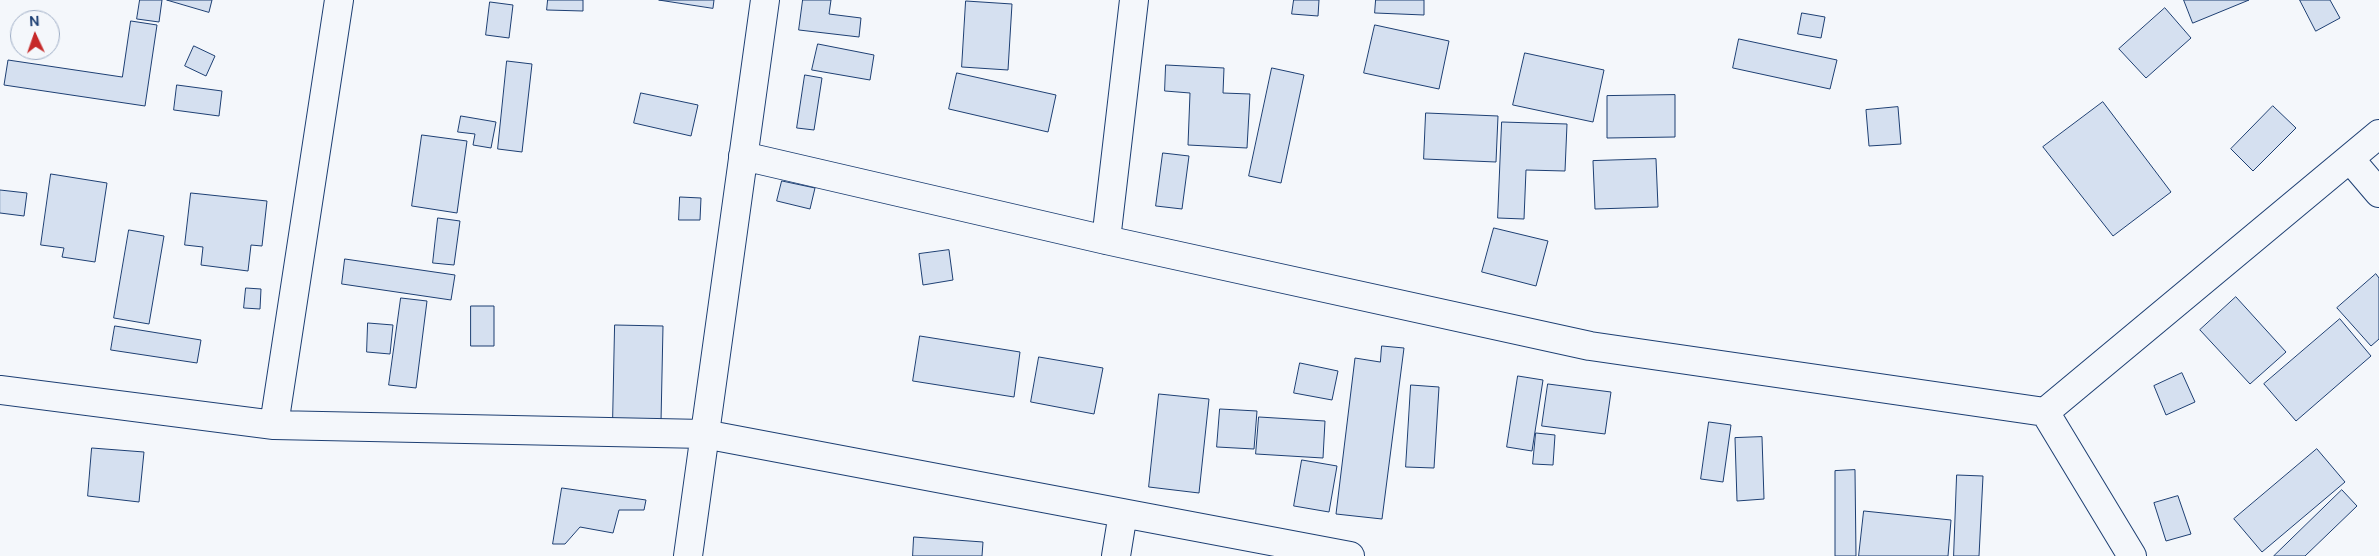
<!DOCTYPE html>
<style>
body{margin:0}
#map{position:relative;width:2379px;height:556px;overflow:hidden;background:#f4f7fb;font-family:"DM Sans",sans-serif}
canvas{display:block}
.north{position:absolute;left:10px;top:10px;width:50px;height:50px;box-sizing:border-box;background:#f4f7fb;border:1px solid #9eadc5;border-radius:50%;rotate:357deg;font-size:14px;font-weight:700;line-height:20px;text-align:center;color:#1d3f73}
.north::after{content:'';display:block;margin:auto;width:18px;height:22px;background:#c62828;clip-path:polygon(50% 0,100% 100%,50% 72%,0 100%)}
</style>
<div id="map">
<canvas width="2379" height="556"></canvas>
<div class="north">N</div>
</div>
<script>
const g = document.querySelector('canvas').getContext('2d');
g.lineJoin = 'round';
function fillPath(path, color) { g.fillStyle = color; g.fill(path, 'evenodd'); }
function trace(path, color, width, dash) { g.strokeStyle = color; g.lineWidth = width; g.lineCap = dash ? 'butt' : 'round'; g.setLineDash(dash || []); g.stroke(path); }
const building = new Path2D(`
 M140,0H162L159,22L137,19Z
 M167,0H212L209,12Z
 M548,0H583V11L547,10Z
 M659,0H714L713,8Z
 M803,0H831L829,14L861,18L859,37L799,30Z
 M1294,0H1319L1318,16L1292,14Z
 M1376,0H1424V15L1375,13Z
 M2184,0H2249L2193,23Z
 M2300,0H2330L2340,18L2316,31Z
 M966,1L1012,4L1008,70L962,67Z
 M490,2L513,5L509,38L486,35Z
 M2165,8L2191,38L2146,78L2119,49Z
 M1802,13L1825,17L1821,38L1798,34Z
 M131,21L157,25L145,106L4,85L8,60L122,77Z
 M1375,25L1449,41L1439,89L1364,73Z
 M1739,39L1837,60L1830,89L1733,68Z
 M818,44L874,55L870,80L812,70Z
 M194,46L215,56L206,76L185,66Z
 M1525,53L1604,70L1593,122L1513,105Z
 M507,61L532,64L522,152L498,149Z
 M1166,65L1224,68L1223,93L1250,94L1247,148L1188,145L1190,93L1165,91Z
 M1272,68L1304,75L1281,183L1249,176Z
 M957,73L1056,95L1048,132L949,109Z
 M805,75L822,78L814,130L797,128Z
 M177,85L222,91L219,116L174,110Z
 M641,93L698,105L691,136L634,123Z
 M1675,95V137L1607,138V96Z
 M2103,102L2171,192L2113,236L2043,147Z
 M2273,106L2296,128L2253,171L2231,149Z
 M1898,107L1901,144L1869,146L1866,110Z
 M1426,113L1498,116L1496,162L1424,159Z
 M461,116L496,122L491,148L473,145L475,134L458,132Z
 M1502,122L1567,124L1565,171L1526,170L1524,219L1498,218Z
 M422,135L467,141L457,213L412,206Z
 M1163,153L1189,156L1182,209L1156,206Z
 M1656,159L1658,207L1595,209L1593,161Z
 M51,174L107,183L95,262L62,257L64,248L41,245Z
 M782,181L815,188L810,209L777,201Z
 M0,190L27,193L24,216L0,213Z
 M191,193L267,201L262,246L251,245L248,271L201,265L203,247L185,245Z
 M680,197L701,198L700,220H679Z
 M438,218L460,221L454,265L433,263Z
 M1494,228L1548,241L1536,286L1482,272Z
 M129,230L164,236L149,324L114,318Z
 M949,250L953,280L923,285L919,254Z
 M345,259L455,275L451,300L342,284Z
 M2376,274L2379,278V339L2371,346L2337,308Z
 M246,288L261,289L260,309L244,308Z
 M2236,297L2286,352L2250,384L2200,330Z
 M401,298L427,301L416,388L389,385Z
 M471,306H494V346H471Z
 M2340,319L2371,356L2296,421L2264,384Z
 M368,323L393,325L390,354L367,352Z
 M615,325L663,326L661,422L613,421Z
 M115,326L201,340L197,363L111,350Z
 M920,336L1020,352L1014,397L913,381Z
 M1382,346L1404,348L1382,519L1336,514L1355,358L1380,362Z
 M1039,357L1103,368L1094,414L1031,402Z
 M1300,363L1338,371L1332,400L1294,393Z
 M2182,373L2195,402L2166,415L2154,386Z
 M1518,376L1543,380L1532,451L1507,447Z
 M1548,384L1611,392L1605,434L1542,426Z
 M1411,385L1439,387L1434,468L1406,467Z
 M1159,394L1209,399L1199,493L1149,487Z
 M1220,409L1257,411L1254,449L1217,447Z
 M1259,417L1325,421L1323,458L1256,454Z
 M1709,422L1731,425L1723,482L1701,479Z
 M1536,433L1555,435L1553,465L1533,464Z
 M1762,437L1764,499L1737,501L1735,438Z
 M92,448L144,452L139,502L88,496Z
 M2317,449L2345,482L2262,552L2234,519Z
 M1302,460L1337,466L1329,512L1294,506Z
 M1855,470L1856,556H1835V471Z
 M1957,475L1983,476L1979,556H1954Z
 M562,488L646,500L644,510H619L613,533L580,527L565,544H553Z
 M2342,490L2357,506L2305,556H2274Z
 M2178,496L2191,534L2166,541L2154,503Z
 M1864,511L1951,520L1948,556H1859Z
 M914,537L983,542L982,556H913Z`);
const minor = new Path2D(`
 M743,156L1106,240L1590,346L2045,412L2379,134
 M2350,159L2379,193
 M1106,240L1134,0
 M0,390L274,425L704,434L1350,556
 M2045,412L2132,556
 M274,425L339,0
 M688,556L765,0
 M1116,556L1123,513`);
fillPath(building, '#d5e0f0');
trace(building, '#1d3f73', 1);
trace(minor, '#1d3f73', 30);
trace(minor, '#f4f7fb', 28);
</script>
